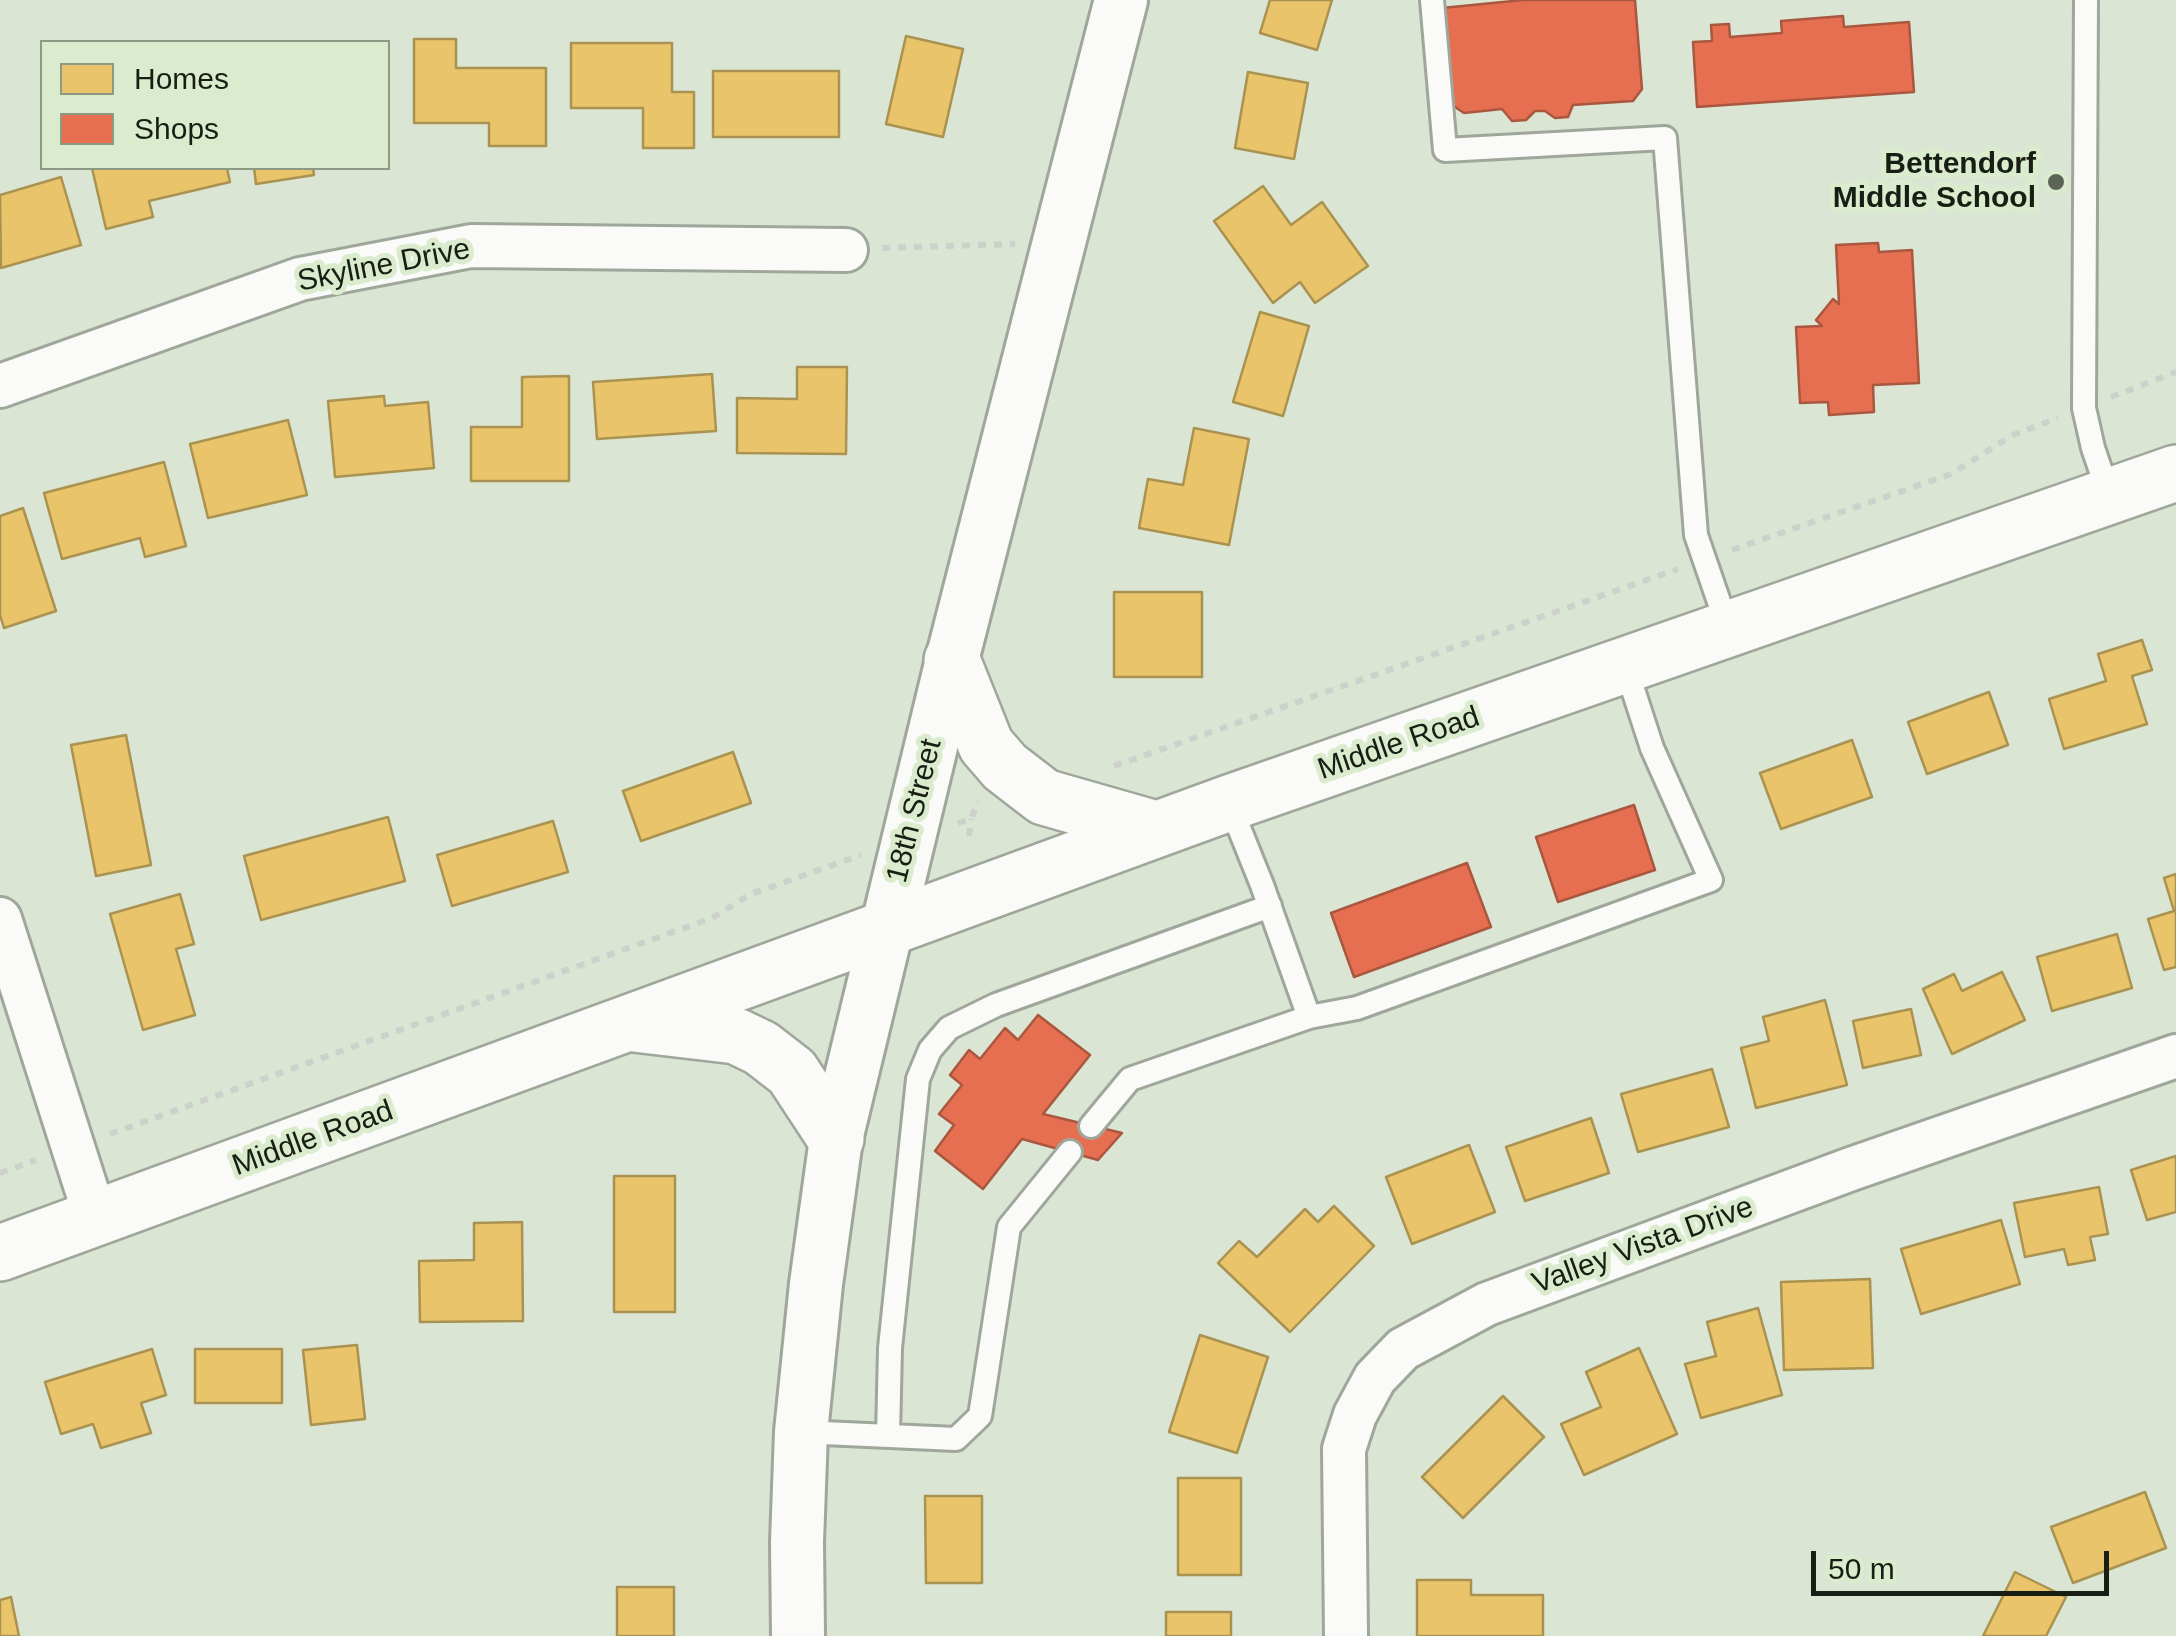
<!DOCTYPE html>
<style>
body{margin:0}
#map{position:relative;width:2176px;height:1636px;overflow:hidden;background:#dbe5d4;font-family:Arial,sans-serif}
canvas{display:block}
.legend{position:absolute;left:40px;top:40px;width:350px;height:130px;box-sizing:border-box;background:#daeccd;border:2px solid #8c9a83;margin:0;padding:12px 18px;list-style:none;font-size:30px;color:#181e13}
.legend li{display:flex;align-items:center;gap:20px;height:50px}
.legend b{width:50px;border:2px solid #8c9a83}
.scale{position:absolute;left:1811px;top:1551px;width:298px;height:45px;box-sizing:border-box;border:5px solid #181e13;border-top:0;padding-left:12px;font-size:30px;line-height:35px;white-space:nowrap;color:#181e13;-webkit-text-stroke:8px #daeccd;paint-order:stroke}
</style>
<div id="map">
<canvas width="2176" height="1636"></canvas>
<ul class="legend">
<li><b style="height:28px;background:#e9c46a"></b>Homes</li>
<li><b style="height:28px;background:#e76f51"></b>Shops</li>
</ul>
<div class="scale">50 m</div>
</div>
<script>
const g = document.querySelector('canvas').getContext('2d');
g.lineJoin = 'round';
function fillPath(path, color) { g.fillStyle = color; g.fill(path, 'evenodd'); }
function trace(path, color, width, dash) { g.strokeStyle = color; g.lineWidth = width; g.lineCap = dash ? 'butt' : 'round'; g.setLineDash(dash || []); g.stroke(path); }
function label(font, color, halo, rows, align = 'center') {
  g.font = font + ' Arial,sans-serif'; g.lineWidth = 10; g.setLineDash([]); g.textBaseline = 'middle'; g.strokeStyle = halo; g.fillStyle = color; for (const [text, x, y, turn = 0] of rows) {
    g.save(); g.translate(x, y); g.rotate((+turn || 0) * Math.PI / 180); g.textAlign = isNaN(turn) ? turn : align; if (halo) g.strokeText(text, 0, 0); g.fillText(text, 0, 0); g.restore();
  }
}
const homes = new Path2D(`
 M1270,0H1332L1317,50L1260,33Z
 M906,36L963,49L943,137L886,124Z
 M414,39H456V68H546V146H489V123H414Z
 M571,43H672V92H694V148H643V108H571Z
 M713,71H839V137H713Z
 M1248,72L1308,83L1294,159L1235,148Z
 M92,168H227L230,182L149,201L153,217L106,229Z
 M254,168H313L314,175L256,184Z
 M61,177L81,245L1,268L0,195Z
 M1263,186L1291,225L1322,202L1368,266L1315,303L1300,282L1273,303L1214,221Z
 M1260,312L1309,326L1283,416L1233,402Z
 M797,367H847L846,454L737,453V398L797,399Z
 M712,374L716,431L597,439L593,382Z
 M569,376V481H471V427H522V377Z
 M384,396L385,406L428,402L434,468L335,477L328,401Z
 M288,420L307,495L208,518L190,444Z
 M1194,428L1249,439L1229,545L1139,528L1148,479L1183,485Z
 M164,462L186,546L145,557L140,538L62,559L44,493Z
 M23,508L56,611L4,628L0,615V516Z
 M1114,592H1202V677H1114Z
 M2142,640L2152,670L2132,676L2147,724L2064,749L2049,699L2106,681L2098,654Z
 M1989,692L2008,745L1927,774L1908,722Z
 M126,735L151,865L96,876L71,745Z
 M1852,740L1872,797L1781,829L1760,773Z
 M733,752L751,803L641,841L623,791Z
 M388,817L405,881L261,920L244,856Z
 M553,821L568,872L452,906L437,855Z
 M2176,874V967L2164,970L2148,919L2174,911L2164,878Z
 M180,894L194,944L176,949L195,1015L143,1030L110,914Z
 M2117,934L2132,988L2052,1011L2037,957Z
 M2002,972L2025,1020L1952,1054L1923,989L1954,974L1962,991Z
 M1825,1000L1847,1085L1756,1108L1741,1048L1769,1041L1763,1017Z
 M1911,1009L1921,1055L1863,1068L1853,1021Z
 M1712,1069L1729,1127L1638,1152L1621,1094Z
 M1591,1118L1609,1173L1525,1201L1506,1147Z
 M1469,1145L1495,1212L1412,1244L1386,1177Z
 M2176,1156V1212L2147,1220L2131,1170Z
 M614,1176H675V1312H614Z
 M2099,1187L2108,1234L2090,1237L2095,1260L2068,1265L2064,1249L2025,1257L2014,1203Z
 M1334,1206L1374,1246L1290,1332L1218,1263L1239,1241L1257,1257L1305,1209L1318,1222Z
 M2001,1220L2020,1284L1921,1314L1901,1249Z
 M522,1222L523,1321L420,1322L419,1261L474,1260V1223Z
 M1870,1279L1873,1368L1784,1370L1781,1282Z
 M1758,1308L1782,1395L1701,1418L1685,1364L1716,1356L1707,1322Z
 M1200,1335L1268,1357L1237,1453L1169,1432Z
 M357,1345L365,1419L311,1425L303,1350Z
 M1639,1348L1677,1434L1584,1475L1561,1424L1601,1407L1586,1372Z
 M152,1349L166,1395L141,1403L151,1433L101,1448L93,1424L61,1434L45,1382Z
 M195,1349H282V1403H195Z
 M1503,1396L1544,1437L1463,1518L1422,1477Z
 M1178,1478H1241V1575H1178Z
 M2145,1492L2166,1548L2073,1583L2051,1527Z
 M925,1496H982V1583H926Z
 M2015,1572L2066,1597L2046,1636H1983Z
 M1417,1580H1471V1595H1543V1636H1417Z
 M617,1587H674V1636H617Z
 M11,1597L19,1636H0V1600Z
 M1166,1612H1231V1636H1166Z`);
const shops = new Path2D(`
 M1523,0H1635L1642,89L1633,101L1573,105L1568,117L1555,118L1545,111H1535L1526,120L1512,121L1502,109L1464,113L1449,103L1442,8Z
 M1843,16L1844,27L1909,22L1914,92L1697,107L1693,42L1712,41L1711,25L1729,24L1730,37L1782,33L1781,21Z
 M1878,243L1879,252L1912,250L1919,383L1873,385L1874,412L1829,415L1828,402L1800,403L1796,327L1822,326L1816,320L1833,299L1839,304L1836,245Z
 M1634,805L1655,870L1558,902L1536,837Z
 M1467,863L1491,927L1354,977L1331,913Z
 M1038,1015L1090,1055L1043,1114L1122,1133L1098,1160L1022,1139L983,1189L935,1151L954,1125L939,1114L962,1085L950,1075L969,1050L980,1059L1005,1028L1018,1040Z`);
const path = new Path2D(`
 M882,248L1015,244
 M2111,397L2176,372
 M1732,550L1951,474L2013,435L2058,418
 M1114,766L1678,569
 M958,823L971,819L978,801
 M969,836L971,819
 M110,1134L712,918L751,894L861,855
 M0,1173L36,1160`);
const service = new Path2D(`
 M1432,0L1445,150L1665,138L1696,535L1728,628
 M2086,0L2084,408L2093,448L2109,495
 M1229,803L1262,885L1309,1017
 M1091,1126L1130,1079L1309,1017L1357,1008L1711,880L1652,748L1625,665
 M801,1432L956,1439L980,1416L1009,1227L1070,1152
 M888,1436L890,1348L918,1079L930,1050L949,1028L996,1005L1270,906`);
const minor = new Path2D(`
 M0,386L300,279L471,246L846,250
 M0,919L96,1219
 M1346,1636L1344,1449L1355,1415L1375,1378L1403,1349L1487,1304L1851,1169L2176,1056`);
const tertiary = new Path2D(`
 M798,1636L797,1542L801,1432L816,1284L836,1139L952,660L1121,0`);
const secondary = new Path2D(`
 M952,660L986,745L1005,767L1044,797L1156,829
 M634,1024L736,1036L761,1048L792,1072L836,1139
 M0,1253L1229,803L2176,473`);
const markers = [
 [2056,182,10,"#5c6457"]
];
const poiNames = [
 ["Bettendorf",2036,165],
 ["Middle School",2036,199]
];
const streetNames = [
 ["Skyline Drive",384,266,-11],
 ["Middle Road",1399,744,-19],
 ["18th Street",915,811,-76],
 ["Middle Road",313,1139,-20],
 ["Valley Vista Drive",1643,1246,-20]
];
fillPath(homes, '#e9c46a');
trace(homes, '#aa9250', 2.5);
fillPath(shops, '#e76f51');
trace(shops, '#a9573e', 2.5);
trace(service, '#9fa69a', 28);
trace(minor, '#9fa69a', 48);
trace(tertiary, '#9fa69a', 58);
trace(secondary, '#9fa69a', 60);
trace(path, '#cdd0cb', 6, [8, 8]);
trace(service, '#fafbf9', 22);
trace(minor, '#fafbf9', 42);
trace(tertiary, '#fafbf9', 52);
trace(secondary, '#fafbf9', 55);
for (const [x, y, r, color] of markers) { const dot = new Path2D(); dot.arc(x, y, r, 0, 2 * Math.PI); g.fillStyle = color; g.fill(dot); trace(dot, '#daeccd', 4); }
label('bold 30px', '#181e13', '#daeccd', poiNames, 'right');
label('30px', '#181e13', '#daeccd', streetNames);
</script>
